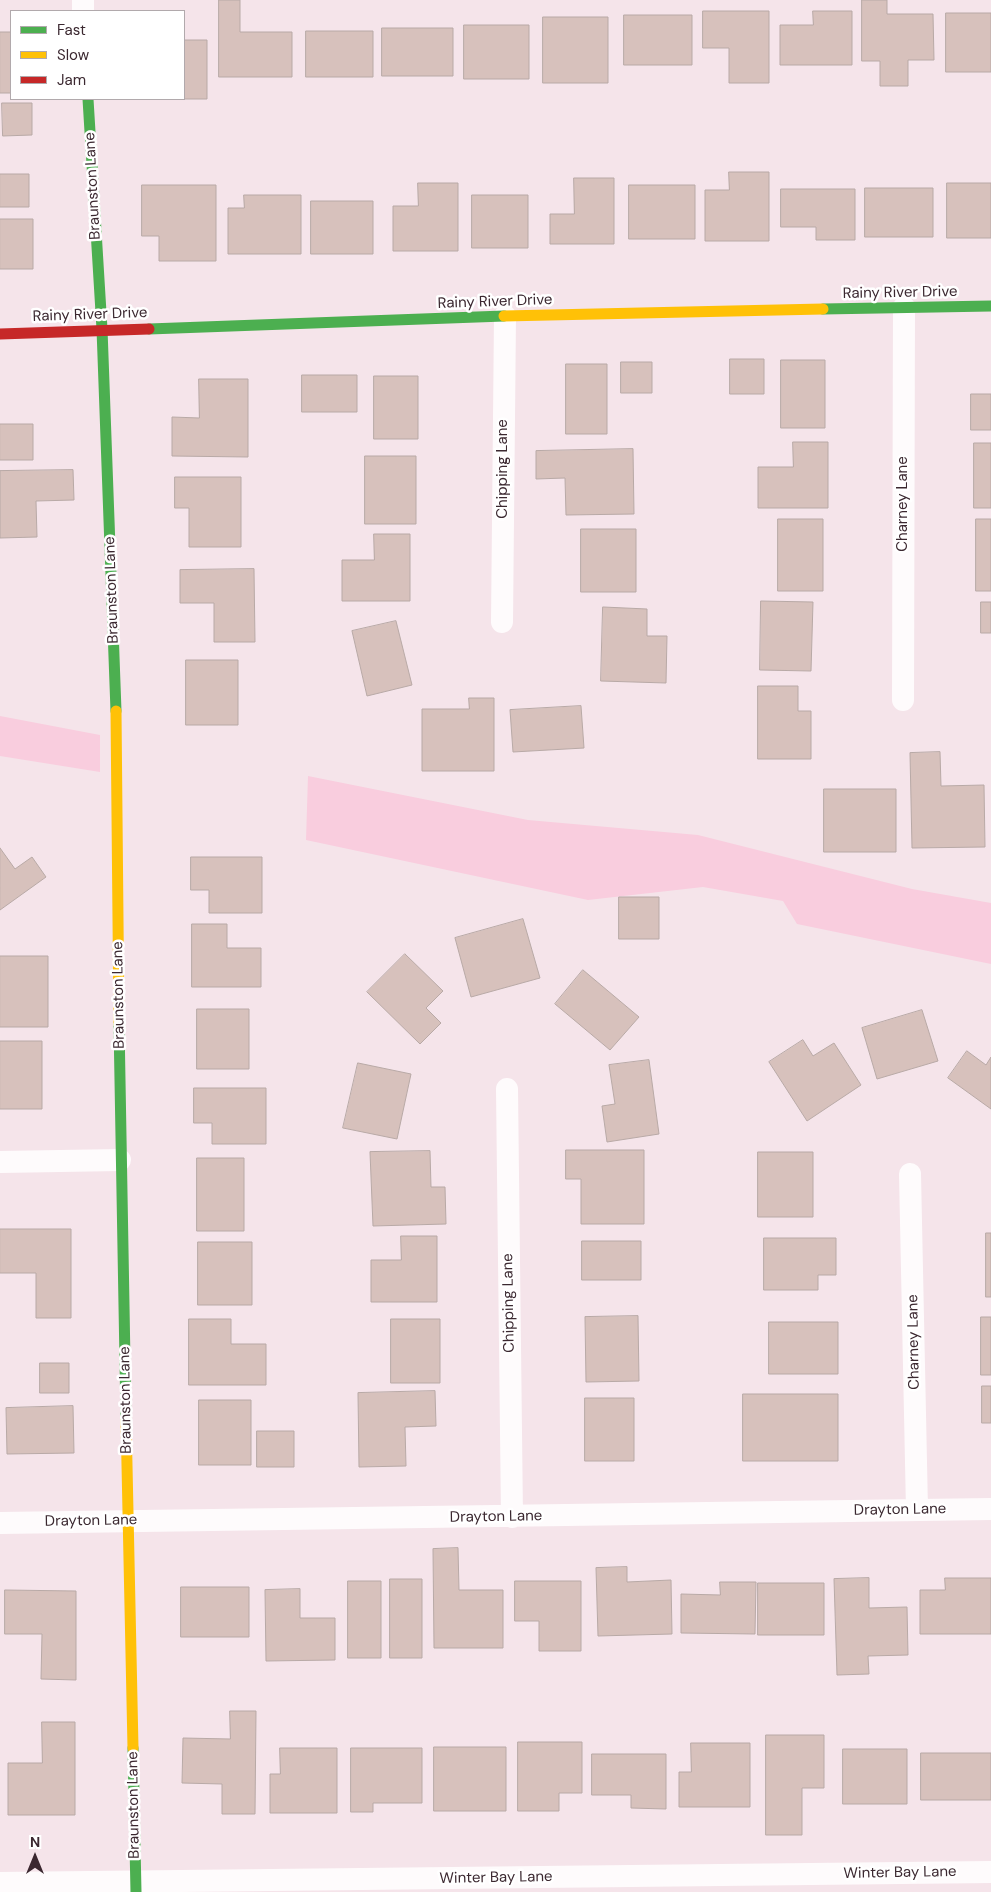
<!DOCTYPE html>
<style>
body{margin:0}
#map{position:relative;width:991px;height:1892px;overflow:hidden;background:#f5e4ea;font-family:"DM Sans",sans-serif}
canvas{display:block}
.legend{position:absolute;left:10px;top:10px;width:175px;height:90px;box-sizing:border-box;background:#fff;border:1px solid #b1a9ac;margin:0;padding:6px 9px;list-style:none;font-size:15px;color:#3b2830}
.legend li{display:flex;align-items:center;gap:10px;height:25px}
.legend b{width:25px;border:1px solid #b1a9ac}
.north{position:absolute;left:10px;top:1832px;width:50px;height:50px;-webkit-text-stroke:4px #fff;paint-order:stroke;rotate:0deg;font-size:14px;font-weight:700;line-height:20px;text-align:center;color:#3b2830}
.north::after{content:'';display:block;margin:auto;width:18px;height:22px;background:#3b2830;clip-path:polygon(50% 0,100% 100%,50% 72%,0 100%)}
</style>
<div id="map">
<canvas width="991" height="1892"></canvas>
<ul class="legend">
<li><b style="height:6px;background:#4caf50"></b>Fast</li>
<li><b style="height:6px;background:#ffc107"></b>Slow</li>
<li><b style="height:6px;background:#c62828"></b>Jam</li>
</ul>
<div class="north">N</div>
</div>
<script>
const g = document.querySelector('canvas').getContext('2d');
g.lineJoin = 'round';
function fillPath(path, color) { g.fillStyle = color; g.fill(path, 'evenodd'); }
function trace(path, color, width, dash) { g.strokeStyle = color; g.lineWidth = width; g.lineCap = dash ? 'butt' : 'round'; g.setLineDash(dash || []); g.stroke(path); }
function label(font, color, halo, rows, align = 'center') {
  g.font = font + ' "DM Sans",sans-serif'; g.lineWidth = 5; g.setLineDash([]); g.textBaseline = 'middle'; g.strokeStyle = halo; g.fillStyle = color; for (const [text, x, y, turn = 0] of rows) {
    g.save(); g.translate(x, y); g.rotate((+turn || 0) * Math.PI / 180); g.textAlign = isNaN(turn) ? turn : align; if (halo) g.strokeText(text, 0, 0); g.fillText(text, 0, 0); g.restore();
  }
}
const green = new Path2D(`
 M0,716L100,735V772L0,756Z
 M308,776L528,820L698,835L912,889L991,903V964L797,924L783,901L703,887L588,900L306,840Z`);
const building = new Path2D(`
 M219,0H240V32H292V77H219Z
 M862,0H887V14H933L934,60H908V86H880V61H862Z
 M703,11H769V83H729V48H703Z
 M813,11H852V65H780V25H813Z
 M946,13H991V72H946Z
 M624,15H692V65H624Z
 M543,17H608V83H543Z
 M464,25H529V79H464Z
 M382,28H453V76H382Z
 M306,31H373V77H306Z
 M0,32H11V93H0Z
 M184,40H207V99H163H184Z
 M2,103H32V135L3,136Z
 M729,172H769V241H705V190H729Z
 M0,174H29V207H0Z
 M574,178H614V244H550V214H574Z
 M418,183H458V251H393V206H418Z
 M947,183H991V238H947Z
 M142,185H216V261H159V236H142Z
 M629,185H695V239H629Z
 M865,188H933V237H865Z
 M781,189H855V240H816V227H781Z
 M244,195H301V254H228V208H244Z
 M472,195H528V248H472Z
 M311,201H373V254H311Z
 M0,219H33V269H0Z
 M730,359H764V394H730Z
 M781,360H825V428H781Z
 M621,362H652V393H621Z
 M566,364H607V434H566Z
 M302,375H357V412H302Z
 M374,376H418V439H374Z
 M199,379H248V457L172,456V417L199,418Z
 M971,394H991V430H971Z
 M0,424H33V460H0Z
 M793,442H828V508H758V467H793Z
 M974,443H991V508H974Z
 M633,449L634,514L566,515L565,478L536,479V451Z
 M365,456H416V524H365Z
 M73,470L74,500L36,501L37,537L0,538V471Z
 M175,477H241V547H189V508H175Z
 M778,519H823V591H778Z
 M976,519H991V591H976Z
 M581,529H636V592H581Z
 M374,534H410V601H342V560H374Z
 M254,569L255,642H214V603H180V570Z
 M761,601L813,602L811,671L760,670Z
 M981,602H991V633H981Z
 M603,607L647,609V636H667L666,683L601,681Z
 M396,621L412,685L367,696L352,631Z
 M186,660H238V725H186Z
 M758,686H798V711H811V759H758Z
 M469,698H494V771H422V709H469Z
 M581,706L584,748L513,752L510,710Z
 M940,752L941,786L984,785L985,847L912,848L910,753Z
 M824,789H896V852H824Z
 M0,848L15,869L32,857L46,877L0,910Z
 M191,857H262V913H209V890H191Z
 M619,897H659V939H619Z
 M523,919L540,978L471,997L455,938Z
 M192,924H227V948H261V987H192Z
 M405,954L443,991L426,1008L441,1023L420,1044L367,992Z
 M0,956H48V1027H0Z
 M583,970L639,1017L610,1050L555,1004Z
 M197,1009H249V1069H197Z
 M922,1010L938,1061L877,1079L862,1028Z
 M803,1040L813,1056L834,1043L861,1085L807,1121L769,1062Z
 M0,1041H42V1109H0Z
 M967,1051L986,1065L991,1057V1109L948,1078Z
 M649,1060L659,1134L607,1142L602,1106L615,1104L609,1065Z
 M358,1063L411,1074L397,1139L343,1128Z
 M194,1088H266V1144H212V1123H194Z
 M566,1150H644V1224H581V1179H566Z
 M430,1151L431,1187H445L446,1224L373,1226L370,1152Z
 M758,1152H813V1217H758Z
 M197,1158H244V1231H197Z
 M0,1229H71V1318H36V1273H0Z
 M986,1233H991V1297H986Z
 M401,1236H437V1302H371V1260H401Z
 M764,1238H836V1275H818V1290H764Z
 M582,1241H641V1280H582Z
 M198,1242H252V1305H198Z
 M638,1316L639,1381L586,1382L585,1317Z
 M981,1317H991V1375H981Z
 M189,1319H231V1344H266V1385H189Z
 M391,1319H440V1383H391Z
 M769,1322H838V1374H769Z
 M40,1363H69V1393H40Z
 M982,1386H991V1423H982Z
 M435,1391L436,1426L405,1427L406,1466L359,1467L358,1393Z
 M743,1394H838V1461H743Z
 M585,1398H634V1461H585Z
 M199,1400H251V1465H199Z
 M73,1406L74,1453L7,1454L6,1408Z
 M257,1431H294V1467H257Z
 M458,1548L459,1590H503V1648H434L433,1549Z
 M627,1567V1582L671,1580L672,1634L598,1636L596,1568Z
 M869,1578V1608L907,1607L908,1655L868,1656L869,1674L837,1675L834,1579Z
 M945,1578H991V1634H920V1590H945Z
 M390,1579H422V1658H390Z
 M348,1581H381V1658H348Z
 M515,1581H581V1651H539V1621H515Z
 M720,1582H756L755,1634L681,1633V1594L720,1595Z
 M758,1583H824V1635H758Z
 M181,1587H249V1637H181Z
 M300,1589V1618H335V1660L266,1661L265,1590Z
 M5,1590L76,1591V1680L41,1679L42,1634H5Z
 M230,1711H256L255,1814H222V1784L182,1783L183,1738L230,1739Z
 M42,1722H75V1815H8V1763H42Z
 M766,1735H824V1788H802V1835H766Z
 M518,1742H582V1793H559V1811H518Z
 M691,1743H750V1807H679V1772H691Z
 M434,1747H506V1811H434Z
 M280,1748H337V1813H270V1774H280Z
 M351,1748H422V1803H373V1812H351Z
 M843,1749H907V1804H843Z
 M921,1753H991V1800H921Z
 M592,1754H666V1809L631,1808V1795H592Z`);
const street = new Path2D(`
 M83,0V11
 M502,622L505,316
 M903,700L904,307
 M507,1089L512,1517
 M0,1162L120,1160
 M910,1174L917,1510
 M0,1523L991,1509
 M0,1883L991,1872`);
const fast = new Path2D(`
 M88,99L102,329L116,711
 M823,309L991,306
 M149,329L504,316
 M119,1024L126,1418
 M133,1748L136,1892`);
const slow = new Path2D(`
 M504,316L823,309
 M116,711L119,1024
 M126,1418L133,1748`);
const jam = new Path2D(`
 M0,334L149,329`);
const streetNames = [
 ["Braunston Lane",93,186,-93],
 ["Rainy River Drive",900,293,-1],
 ["Rainy River Drive",495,302,-2],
 ["Rainy River Drive",90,315,-2],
 ["Chipping Lane",503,469,-90],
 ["Charney Lane",903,504,-90],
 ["Braunston Lane",112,590,-92],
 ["Braunston Lane",119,995,-91],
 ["Chipping Lane",509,1303,-91],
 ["Charney Lane",914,1342,-91],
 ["Braunston Lane",126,1400,-91],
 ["Drayton Lane",900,1510,-1],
 ["Drayton Lane",496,1517,-1],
 ["Drayton Lane",91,1521,-1],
 ["Braunston Lane",134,1805,-91],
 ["Winter Bay Lane",900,1873,-1],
 ["Winter Bay Lane",496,1878,-1]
];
fillPath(green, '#f9cdde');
fillPath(building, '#d7c1bc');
trace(building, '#b8a9a6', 1);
trace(street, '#fefbfc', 22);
trace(fast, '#4caf50', 11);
trace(slow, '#ffc107', 11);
trace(jam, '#c62828', 11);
label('15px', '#3b2830', '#fff', streetNames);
</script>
